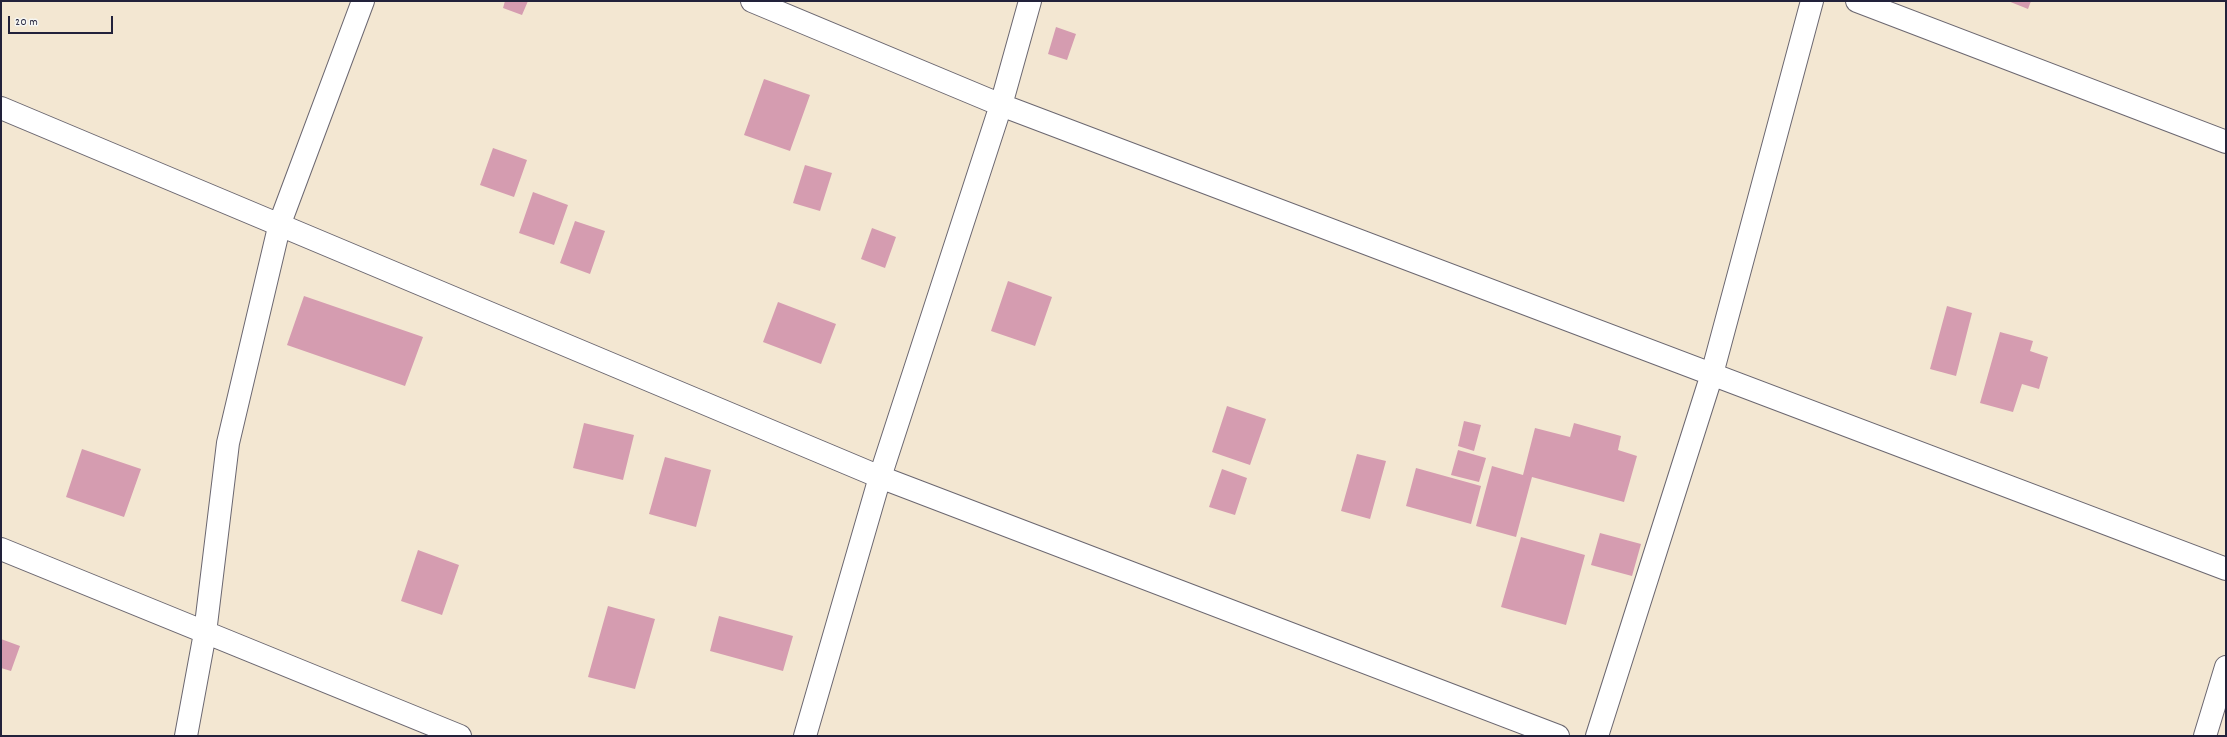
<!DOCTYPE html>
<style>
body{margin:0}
#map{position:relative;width:2227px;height:737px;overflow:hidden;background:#f3e7d2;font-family:Dekko,sans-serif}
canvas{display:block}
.frame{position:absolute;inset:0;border:2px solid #22223b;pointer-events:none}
.scale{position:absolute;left:8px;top:16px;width:105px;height:18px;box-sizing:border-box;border:2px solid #22223b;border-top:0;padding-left:5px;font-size:12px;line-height:14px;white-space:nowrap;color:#22223b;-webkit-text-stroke:3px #f6f6f2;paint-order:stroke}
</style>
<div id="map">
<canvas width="2227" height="737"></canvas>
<div class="frame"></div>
<div class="scale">20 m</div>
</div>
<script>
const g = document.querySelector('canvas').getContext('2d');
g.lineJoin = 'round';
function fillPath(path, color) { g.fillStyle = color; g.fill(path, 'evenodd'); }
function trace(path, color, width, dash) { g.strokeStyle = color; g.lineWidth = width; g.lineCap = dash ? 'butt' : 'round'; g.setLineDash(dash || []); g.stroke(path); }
const building = new Path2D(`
 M505,1H528L522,15L503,8Z
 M2008,1H2031L2028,9Z
 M1056,27L1076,34L1067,60L1048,54Z
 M764,79L810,95L790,151L744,135Z
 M493,148L527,160L514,197L480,185Z
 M805,165L832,173L820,211L793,203Z
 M533,192L568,205L554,245L519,233Z
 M575,221L605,231L590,274L560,263Z
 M872,228L896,237L885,268L861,259Z
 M1008,281L1052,297L1035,346L991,331Z
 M304,296L423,337L405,386L287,345Z
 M778,302L836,324L821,364L763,342Z
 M1947,306L1972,313L1956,376L1930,369Z
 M2000,332L2033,341L2030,351L2048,357L2039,389L2022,384L2013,412L1980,403Z
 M1227,406L1266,419L1250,465L1212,452Z
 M1464,421L1481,425L1474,451L1458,446Z
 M584,423L634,435L623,480L573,468Z
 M1574,423L1621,436L1618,450L1637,456L1624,502L1532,477L1516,537L1476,526L1492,466L1523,475L1535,428L1570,437Z
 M82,449L141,469L124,517L66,497Z
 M1458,450L1486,458L1479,482L1451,475Z
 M1357,454L1386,461L1370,519L1341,511Z
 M665,457L711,470L696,527L649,514Z
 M1416,468L1481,486L1471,524L1406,506Z
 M1222,469L1247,478L1235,515L1209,507Z
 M1600,533L1641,544L1632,576L1591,565Z
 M1521,537L1585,555L1566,625L1501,607Z
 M418,550L459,565L442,615L401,601Z
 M608,606L655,619L635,689L588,677Z
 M719,616L793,636L783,671L710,651Z
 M1,639L20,646L11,671L1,668Z`);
const minor = new Path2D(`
 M752,1L1001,105L2226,569
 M1857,1L2226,142
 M1,108L880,477L1558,736
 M1,549L460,736
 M186,736L205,633L228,443L280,223L363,1
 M805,736L880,477L1001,105L1030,1
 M1597,736L1712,374L1812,1
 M2205,736L2226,667`);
fillPath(building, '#d59cb0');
trace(minor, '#6b6770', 24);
trace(minor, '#fff', 22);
</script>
